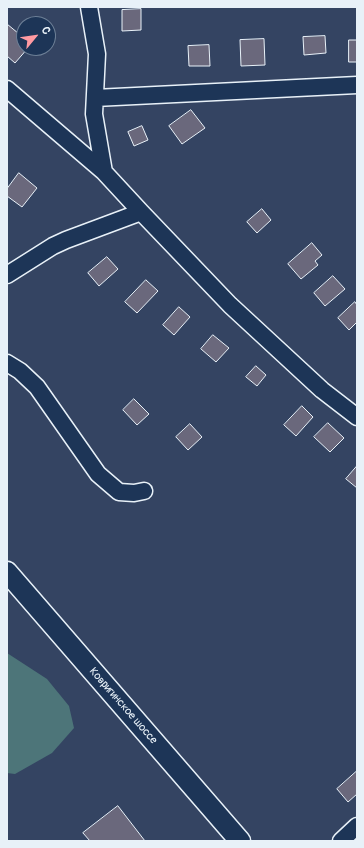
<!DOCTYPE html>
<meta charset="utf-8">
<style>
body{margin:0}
#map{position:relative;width:364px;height:848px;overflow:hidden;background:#344462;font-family:Pangolin,sans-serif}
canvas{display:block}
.frame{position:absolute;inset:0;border:8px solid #e8f1f8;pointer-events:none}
.north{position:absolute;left:16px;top:16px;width:40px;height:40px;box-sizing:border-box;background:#1d3557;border:1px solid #6e8097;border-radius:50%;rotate:61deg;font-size:11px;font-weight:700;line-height:16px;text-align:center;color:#e8f1f8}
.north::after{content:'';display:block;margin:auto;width:14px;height:18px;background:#ff9aa2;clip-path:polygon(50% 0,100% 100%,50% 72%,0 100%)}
</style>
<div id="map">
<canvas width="364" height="848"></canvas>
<div class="frame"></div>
<div class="north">С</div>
</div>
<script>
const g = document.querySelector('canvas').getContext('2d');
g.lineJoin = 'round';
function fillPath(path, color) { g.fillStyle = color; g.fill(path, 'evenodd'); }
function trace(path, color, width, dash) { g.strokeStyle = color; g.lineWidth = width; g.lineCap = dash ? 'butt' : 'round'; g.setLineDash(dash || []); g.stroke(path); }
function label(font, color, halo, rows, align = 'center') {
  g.font = font + ' Pangolin,sans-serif'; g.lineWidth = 3.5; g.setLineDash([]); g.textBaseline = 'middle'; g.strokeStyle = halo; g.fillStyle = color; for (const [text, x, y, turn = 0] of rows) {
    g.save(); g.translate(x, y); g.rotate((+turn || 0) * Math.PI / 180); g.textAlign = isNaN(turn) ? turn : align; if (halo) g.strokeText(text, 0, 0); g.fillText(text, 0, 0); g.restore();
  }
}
const green = new Path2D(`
 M7,653L47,679L69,706L74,728L52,753L15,774L7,773Z`);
const building = new Path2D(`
 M141,9V30L122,31V10Z
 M7,24L24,38V48H28L15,63L7,56Z
 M325,36L326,53L304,55L303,37Z
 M264,39L265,65L241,66L240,40Z
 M349,40H357V62H349Z
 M209,45L210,66H189L188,46Z
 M191,110L205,128L182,144L169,126Z
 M142,126L148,140L134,146L128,132Z
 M19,173L37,188L22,207L7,196V189Z
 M262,209L271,220L257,233L247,222Z
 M312,243L322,255L315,261L318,265L301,279L288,264Z
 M107,257L118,269L99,286L88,273Z
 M333,276L345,289L325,306L314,293Z
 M146,280L158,291L137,313L125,302Z
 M355,302L357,305V322L349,330L338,318Z
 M179,307L190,317L174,335L163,325Z
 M213,335L229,348L216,362L201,349Z
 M256,366L266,375L257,386L246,377Z
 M134,399L149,414L137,425L123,410Z
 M302,406L313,417L296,436L284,425Z
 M328,423L344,438L330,452L314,437Z
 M190,424L202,437L188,450L176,437Z
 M357,466V488L346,479Z
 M357,771V794L348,802L337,789Z
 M118,806L145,841H90L83,833Z`);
const minor = new Path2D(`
 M89,7L97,54L94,114L104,172
 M7,89L104,172L141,212L230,305L322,390L357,417
 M95,98L357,85
 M7,275L53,246L66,240L141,212
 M7,363L20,371L37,387L98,474L119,492L134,493L144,491
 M341,841L357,826`);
const major = new Path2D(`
 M7,572L240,841`);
const streetNames = [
 ["Ковригинское шоссе",123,706,49]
];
fillPath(green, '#4d7579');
fillPath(building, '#6a687c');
trace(building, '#e8f1f8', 1);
trace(minor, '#e8f1f8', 19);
trace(major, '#e8f1f8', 23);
trace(minor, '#1d3557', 16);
trace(major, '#1d3557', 20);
label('11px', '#e8f1f8', '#1d3557', streetNames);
</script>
